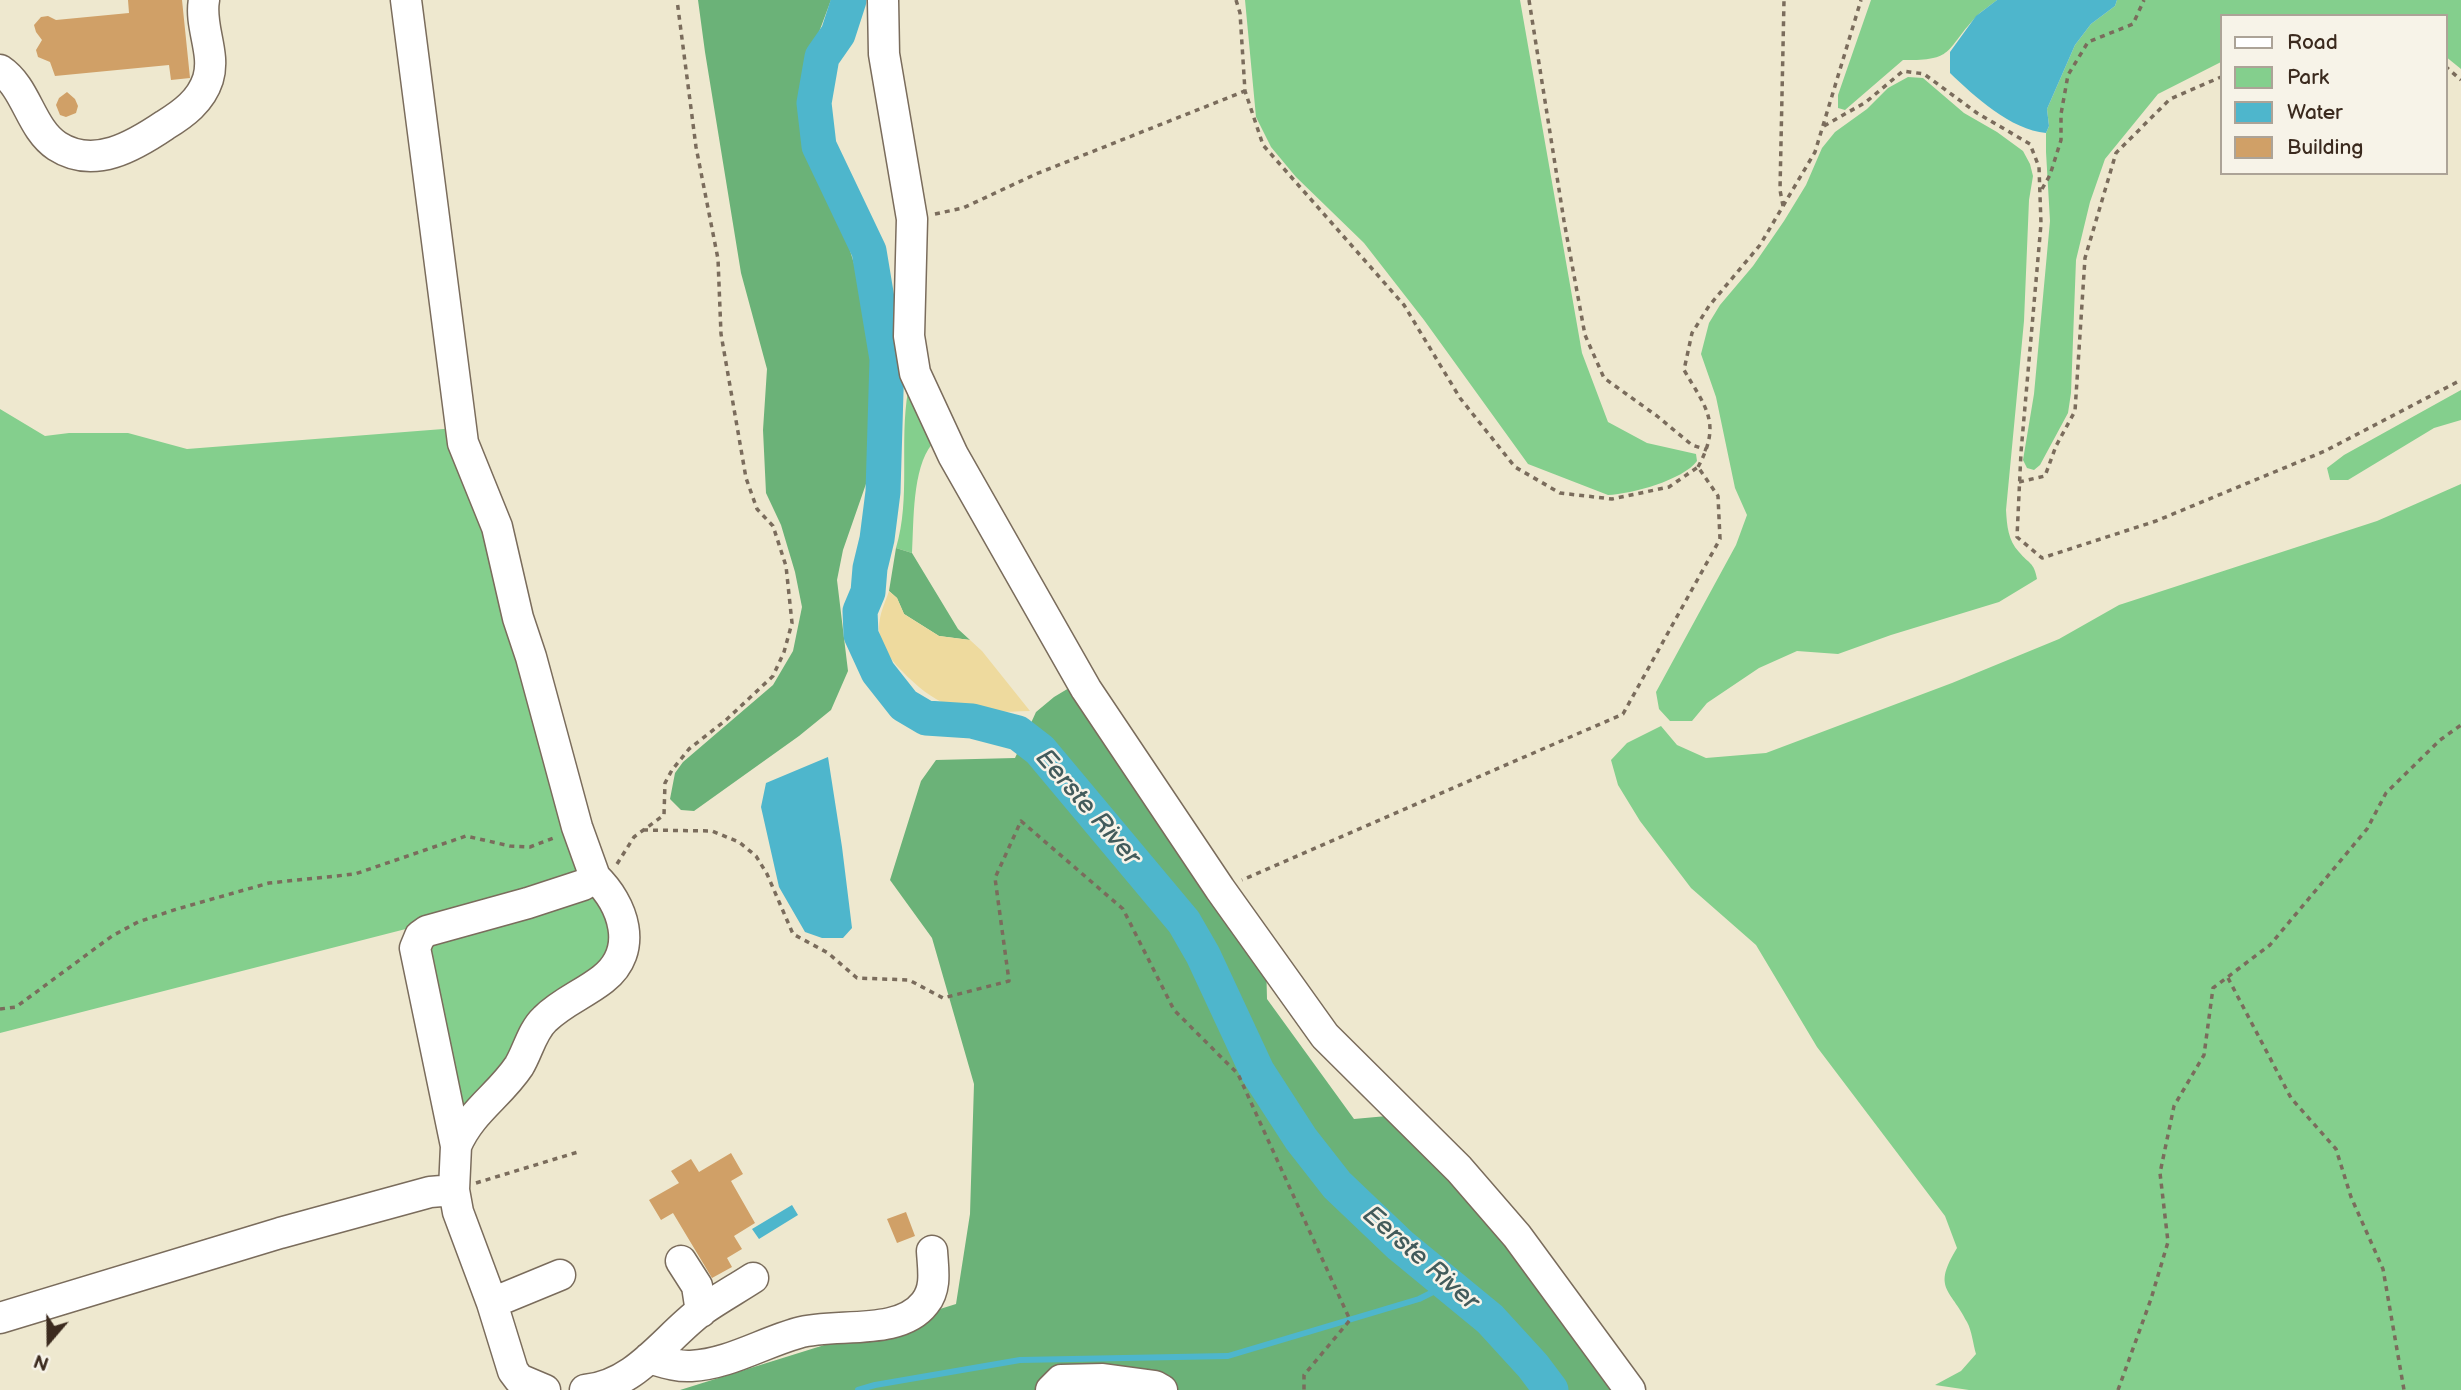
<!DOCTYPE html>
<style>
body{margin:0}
#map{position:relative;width:2461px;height:1390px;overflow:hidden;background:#eee8cf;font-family:"Balsamiq Sans",sans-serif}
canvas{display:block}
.legend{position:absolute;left:2220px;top:14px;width:228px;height:161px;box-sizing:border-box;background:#f7f3e8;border:2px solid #aca397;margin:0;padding:9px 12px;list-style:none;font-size:21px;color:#3b2a1e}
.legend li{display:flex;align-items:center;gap:14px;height:35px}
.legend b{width:35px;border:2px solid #aca397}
.north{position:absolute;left:14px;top:1306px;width:70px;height:70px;-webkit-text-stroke:5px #f7f3e8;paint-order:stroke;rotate:200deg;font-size:19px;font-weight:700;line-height:28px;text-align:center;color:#3b2a1e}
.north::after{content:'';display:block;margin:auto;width:24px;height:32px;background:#3b2a1e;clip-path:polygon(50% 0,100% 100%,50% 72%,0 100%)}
</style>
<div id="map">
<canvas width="2461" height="1390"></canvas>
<ul class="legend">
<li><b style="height:9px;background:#fff"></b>Road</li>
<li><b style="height:19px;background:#84cf8d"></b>Park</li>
<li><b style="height:19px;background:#4eb6cc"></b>Water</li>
<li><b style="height:19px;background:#d0a067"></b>Building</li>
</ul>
<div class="north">N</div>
</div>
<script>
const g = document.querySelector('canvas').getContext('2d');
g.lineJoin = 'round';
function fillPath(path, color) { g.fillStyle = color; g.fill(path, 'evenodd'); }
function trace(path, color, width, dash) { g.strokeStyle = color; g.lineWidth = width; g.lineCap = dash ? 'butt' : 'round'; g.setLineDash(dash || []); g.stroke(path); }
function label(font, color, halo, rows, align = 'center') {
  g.font = font + ' "Balsamiq Sans",sans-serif'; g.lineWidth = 5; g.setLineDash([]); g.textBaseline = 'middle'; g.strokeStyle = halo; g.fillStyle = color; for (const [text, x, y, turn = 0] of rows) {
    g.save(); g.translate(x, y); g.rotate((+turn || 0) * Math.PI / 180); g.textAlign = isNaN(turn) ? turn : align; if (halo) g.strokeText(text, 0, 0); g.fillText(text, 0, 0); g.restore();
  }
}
const green = new Path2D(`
 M1245,0H1520L1582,353L1608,422L1647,443L1696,454L1697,461C1683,480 1632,494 1608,495L1528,464L1424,320L1364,243L1296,177L1271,147L1256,117Z
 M1871,0H1997C1990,6 1981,11 1975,18C1945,50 1955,61 1903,60L1845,110L1838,108V95Z
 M2117,0H2461V69L2445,56V16H2221V62L2158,94L2105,159L2090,202L2076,260L2071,393L2068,413L2040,465L2034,470L2027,468L2023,460L2034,394L2050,221L2046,152V133L2049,126L2047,109L2075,45L2091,24L2115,6Z
 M1908,77L1923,78L1964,113L1997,132L2023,151L2030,164L2033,176L2029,200L2024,321L2006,510C2007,526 2008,540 2019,552C2029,564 2034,562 2037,579L1999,602L1891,635L1838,654L1797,651L1759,668L1707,703L1692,721H1670L1659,709L1656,692L1736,545L1747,515L1735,488L1716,397L1701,354L1709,323L1720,305L1753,266L1784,221L1806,185L1822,148L1835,132L1867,109L1888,88Z
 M2461,390V420L2434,428L2348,480H2330L2327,468L2344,455Z
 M908,391L932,444C912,469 914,521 912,553L896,548C911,498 899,443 908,391Z
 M0,409L45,436L69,433H128L187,449L456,428L588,874L554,891L0,1033Z
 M2461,484V1390H1969L1935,1385L1961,1371L1976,1354C1973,1344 1972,1331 1967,1322C1950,1288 1932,1289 1957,1248L1945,1216L1817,1047L1756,945L1691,888L1640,821L1618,785L1611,760L1627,743L1661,726L1677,745L1706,758L1766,753L1952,683L2059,639L2119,605L2377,521Z
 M599,889L619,944L459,1126L423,941Z`);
const forest = new Path2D(`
 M698,0H831L806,67L798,103L804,146L815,174L845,234L859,280L870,338L875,415L867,481L843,550L837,580L848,671L831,710L799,736L694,811L681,810L670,799L675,773L683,762L773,685L793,651L802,607L795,572L781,525L766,493L763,430L767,369L741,273L705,52Z
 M896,548L912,553L958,629L970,640L939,636L904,614L897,598L889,591Z
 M1074,685L1266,959L1267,999L1354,1119L1387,1116L1514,1241L1619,1390H680L956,1304L970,1214L974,1084L932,938L890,880L921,781L936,760L1015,758L1036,712L1054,697Z`);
const sand = new Path2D(`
 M889,591L897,598L904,614L939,636L970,640L982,651L1030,711C970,713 945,716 901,670C890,659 879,644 879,628C879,614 885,603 889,591Z`);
const water = new Path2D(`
 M1997,0H2117L2115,6L2091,24L2075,45L2047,109L2049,126L2046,133C2011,130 1974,96 1950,73V52L1976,16Z
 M828,757L842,847L852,928L843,938H822L805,932L779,887L761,807L766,783Z
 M792,1205L798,1215L759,1239L752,1229Z`);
const stream = new Path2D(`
 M858,1390L875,1385L1020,1360L1228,1356L1419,1299L1449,1284`);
const river = new Path2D(`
 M849,0L838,34L822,57L814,103L819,146L869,251L887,359L883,492L877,539L870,568L868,592L860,611L861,635L878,672L904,705L926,718L972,721L1018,733L1040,750L1184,922L1203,955L1257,1071L1301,1139L1337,1185L1400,1245L1490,1319L1533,1366L1551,1390`);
const building = new Path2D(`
 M128,0H182L190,78L171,80L169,65L55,76L50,62L38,57L36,50L42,40L36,32L34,25L41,17L48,16L56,20L129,13Z
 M67,92L75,99L78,106L76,113L66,117L60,115L56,105L59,98Z
 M731,1153L743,1174L731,1181L755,1223L734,1236L742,1249L727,1258L732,1267L712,1278L673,1213L661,1220L649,1200L679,1183L671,1171L691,1159L699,1172Z
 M906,1212L915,1236L897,1243L887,1219Z`);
const path = new Path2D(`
 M1236,0L1240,13L1245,91L1263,145L1404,305L1460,398L1515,467L1560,493L1612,499L1669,487L1698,467L1718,496L1720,539L1623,714L1242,880
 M1529,0L1564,221L1585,335L1604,378L1657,416L1692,445L1707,450
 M2445,66L2461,80
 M1824,126L1866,102L1903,71L1924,74L1977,113L2030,144L2039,167L2041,224L2021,452L2017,537L2042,558L2156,521L2325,451L2461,380
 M2042,189L2050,175L2061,140V114L2068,75L2088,42L2133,24L2144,0
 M1783,206L1780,190L1784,0
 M935,214L963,208L1036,174L1245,91
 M1698,467C1722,423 1706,408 1684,370L1692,333L1709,306L1760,245L1815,152L1861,0
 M2019,482L2045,476L2056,446L2075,411L2085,258L2116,153L2170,99L2221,77
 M643,830L712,831L739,842L756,856L767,874L793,934L828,953L857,978L909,980L943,998L1009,981L995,878L1021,821L1123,909L1174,1010L1238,1074L1350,1320L1304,1375V1390
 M617,864L634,837L664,815L665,783L672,770L689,749L726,720L773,676L784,652L792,623L786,566L773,526L757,509L746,478L721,334L718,259L696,147L677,0
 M2228,978L2291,1098L2336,1149L2351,1197L2383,1269L2404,1390
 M0,1009L16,1007L112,936L138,922L177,909L269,883L355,874L466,836L510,846L530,847L556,837
 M476,1183L578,1152
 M2118,1390L2151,1299L2168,1242L2160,1173L2174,1106L2204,1055L2213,988L2270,945L2367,829L2386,793L2440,740L2461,725`);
const minor = new Path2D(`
 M406,0L463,443L497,527L518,618L531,657L577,827L595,877L583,885L528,903L427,931L420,936L415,948L456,1146L454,1190L458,1212L492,1303L513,1371L519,1379L545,1390
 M883,0L884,54L912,219L909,336L915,373L953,455L1086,689L1220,889L1325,1036L1459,1169L1517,1236L1630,1390
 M0,70C27,88 30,128 57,146C94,170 134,146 165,125C183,114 201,101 208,79C216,53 199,26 204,0
 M456,1146C471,1111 499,1096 519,1066C528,1051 532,1031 545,1019C562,1002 584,994 603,979C640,950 623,904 595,877
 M681,1261L697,1286L701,1312
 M492,1303L560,1275
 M0,1318L280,1233L430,1192L454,1190
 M649,1358C663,1362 677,1367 691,1366C729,1364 762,1343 798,1333C835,1322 899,1337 925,1303C937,1288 933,1269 932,1251
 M585,1390C636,1385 664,1339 701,1311C718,1299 736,1289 753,1278
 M1051,1390L1061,1380L1103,1379L1155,1386L1162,1390`);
const waterNames = [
 ["Eerste River",1087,808,49],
 ["Eerste River",1420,1259,41]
];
fillPath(green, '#84cf8d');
fillPath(forest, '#6bb278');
fillPath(sand, '#eeda9e');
fillPath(water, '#4eb6cc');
trace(stream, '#4eb6cc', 6);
trace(river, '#4eb6cc', 35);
fillPath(building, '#d0a067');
trace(minor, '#7a6c5c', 33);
trace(path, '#7a6c5c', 3.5, [5, 5]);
trace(minor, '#fff', 30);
label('italic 26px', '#425b5b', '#f7f3e8', waterNames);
</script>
